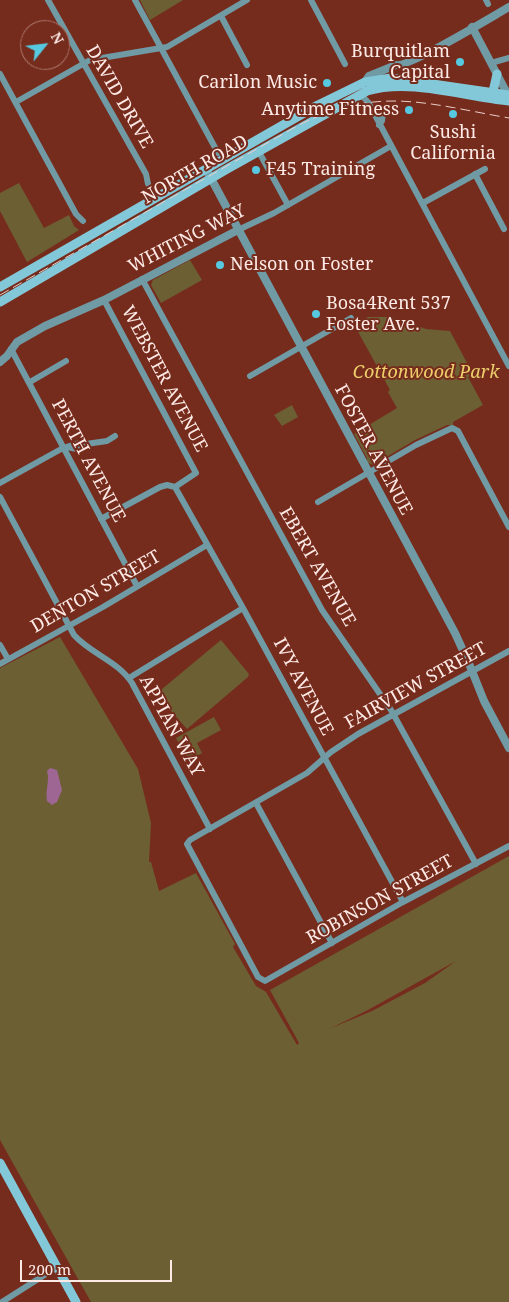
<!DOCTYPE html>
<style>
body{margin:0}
#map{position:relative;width:509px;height:1302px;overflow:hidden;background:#762c1d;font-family:"Noto Serif",serif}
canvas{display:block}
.north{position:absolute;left:20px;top:20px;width:50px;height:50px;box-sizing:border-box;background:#762c1d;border:1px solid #ac786d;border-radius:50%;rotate:61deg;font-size:14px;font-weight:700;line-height:20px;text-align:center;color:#fdeae6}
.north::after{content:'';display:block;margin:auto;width:18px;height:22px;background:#56c9e1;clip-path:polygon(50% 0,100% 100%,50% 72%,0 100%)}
.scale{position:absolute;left:20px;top:1260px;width:152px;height:22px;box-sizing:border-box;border:2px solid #fdeae6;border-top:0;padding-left:6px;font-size:15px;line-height:18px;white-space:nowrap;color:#fdeae6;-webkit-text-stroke:4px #762c1d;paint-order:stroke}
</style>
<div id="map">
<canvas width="509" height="1302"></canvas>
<div class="north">N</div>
<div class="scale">200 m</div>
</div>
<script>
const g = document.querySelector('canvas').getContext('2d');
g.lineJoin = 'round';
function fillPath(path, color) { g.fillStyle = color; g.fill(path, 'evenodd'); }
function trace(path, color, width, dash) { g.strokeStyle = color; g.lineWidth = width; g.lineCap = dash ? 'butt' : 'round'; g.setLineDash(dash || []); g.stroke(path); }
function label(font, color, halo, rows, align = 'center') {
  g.font = font + ' "Noto Serif",serif'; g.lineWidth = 4; g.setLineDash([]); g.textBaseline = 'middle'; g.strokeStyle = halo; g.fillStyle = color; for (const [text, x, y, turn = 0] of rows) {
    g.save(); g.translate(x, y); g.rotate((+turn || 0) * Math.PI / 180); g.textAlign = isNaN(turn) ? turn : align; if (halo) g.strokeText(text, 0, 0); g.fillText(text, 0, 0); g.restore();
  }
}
const green = new Path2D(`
 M140,0H183L150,20Z
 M19,183L44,228L69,215L74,226L79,230L27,262L0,211V193Z
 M190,260L202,280L161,303L151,285L153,280Z
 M368,317H391L426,329L450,331L473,374L468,377L483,405L453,422V425H447L415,440L373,465L367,462V458L354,434L397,408L388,392L390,390L356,328L358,327L356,322Z
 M292,405L298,417L282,426L274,415Z
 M60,637L138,769L151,823L149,862H151L159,891L196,873L235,944L233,947L256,986L266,992L297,1045L299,1043L270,990L509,856V1302H91L0,1140V668ZM456,961L425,983L372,1011L329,1029L366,1011Z
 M221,640L249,674L248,677L187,729L156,694Z
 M214,717L221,730L197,743L202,753L188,761L176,738Z`);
const water = new Path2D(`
 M50,768L57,770L62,790L57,802L52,805L47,801C45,790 50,781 47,771Z`);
const minor = new Path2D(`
 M48,0L146,174L148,184
 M135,0L218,153
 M311,0L345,64
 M486,0L488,4
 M221,16L247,65
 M491,63L509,58
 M0,74L76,214L83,221
 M357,96L363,97L368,102L509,366
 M16,102L90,60L167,47L247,0
 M373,111L379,109L383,113L382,121L379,125
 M259,152L288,205
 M475,174L504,229
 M423,203L485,169
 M238,230L274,213L391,146
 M142,279L322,610L391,710L476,864
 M11,349L137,586
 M250,376L351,318
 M30,382L66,361
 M68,447L76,449L86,444
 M0,483L63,448L79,443L86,444L107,441L115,436
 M175,487L243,608L403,902
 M0,497L74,635C91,654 118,661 132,683L210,829
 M318,502L416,445L452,428L458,431L509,527
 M101,519L160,487L167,485L175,487L196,473L104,300
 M0,645L8,659
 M509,651L358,734L331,752L307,773L190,840L187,844L258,977L265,981L403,902L509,846
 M0,664L103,607L207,545
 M129,678L243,608
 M256,803L332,943
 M2,1302L57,1267`);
const tertiary = new Path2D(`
 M472,27L509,97
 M365,82L369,76L396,65C408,68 493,16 509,7
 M206,169L455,633L470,666L484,701L509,748
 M0,362L7,356L17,342L45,326L104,300L238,230`);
const secondary = new Path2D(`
 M493,92L497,74
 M0,287L318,105L365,82L391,78L509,95
 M0,302L227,169L367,91C411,78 464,97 509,101
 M0,1163L76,1302`);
const rail = new Path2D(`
 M0,295L299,125C378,85 428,104 509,118`);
const markers = [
 [460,62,5,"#56c9e1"],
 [327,83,5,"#56c9e1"],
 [409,110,5,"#56c9e1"],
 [453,114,5,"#56c9e1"],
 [256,170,5,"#56c9e1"],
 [220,265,5,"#56c9e1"],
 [316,314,5,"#56c9e1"]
];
const poiNames = [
 ["Burquitlam",450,52],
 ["Capital",450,73],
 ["Carilon Music",317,83],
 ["Anytime Fitness",399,110],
 ["Sushi",453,133,"center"],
 ["California",453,154,"center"],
 ["F45 Training",266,170,"left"],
 ["Nelson on Foster",230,265,"left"],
 ["Bosa4Rent 537",326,304,"left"],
 ["Foster Ave.",326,325,"left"]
];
const streetNames = [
 ["DAVID DRIVE",119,97,60],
 ["NORTH ROAD",195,170,-30],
 ["WHITING WAY",187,239,-27],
 ["WEBSTER AVENUE",164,379,62],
 ["FOSTER AVENUE",373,450,62],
 ["PERTH AVENUE",88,461,62],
 ["EBERT AVENUE",317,567,60],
 ["DENTON STREET",96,592,-30],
 ["FAIRVIEW STREET",416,686,-29],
 ["IVY AVENUE",303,687,62],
 ["APPIAN WAY",171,726,61],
 ["ROBINSON STREET",380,900,-29]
];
const parkNames = [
 ["Cottonwood Park",426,373]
];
fillPath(green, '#6c5f33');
fillPath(water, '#9d6693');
trace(minor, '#709aa4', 6);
trace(tertiary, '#709aa4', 8);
trace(secondary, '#83c8d8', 9);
trace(rail, '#eacfc9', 1, [10, 5]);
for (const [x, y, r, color] of markers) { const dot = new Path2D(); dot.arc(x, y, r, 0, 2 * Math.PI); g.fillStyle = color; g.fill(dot); trace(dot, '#762c1d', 2); }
label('18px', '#fdeae6', '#762c1d', poiNames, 'right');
label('18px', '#fdeae6', '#762c1d', streetNames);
label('italic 18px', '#edd06c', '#762c1d', parkNames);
</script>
